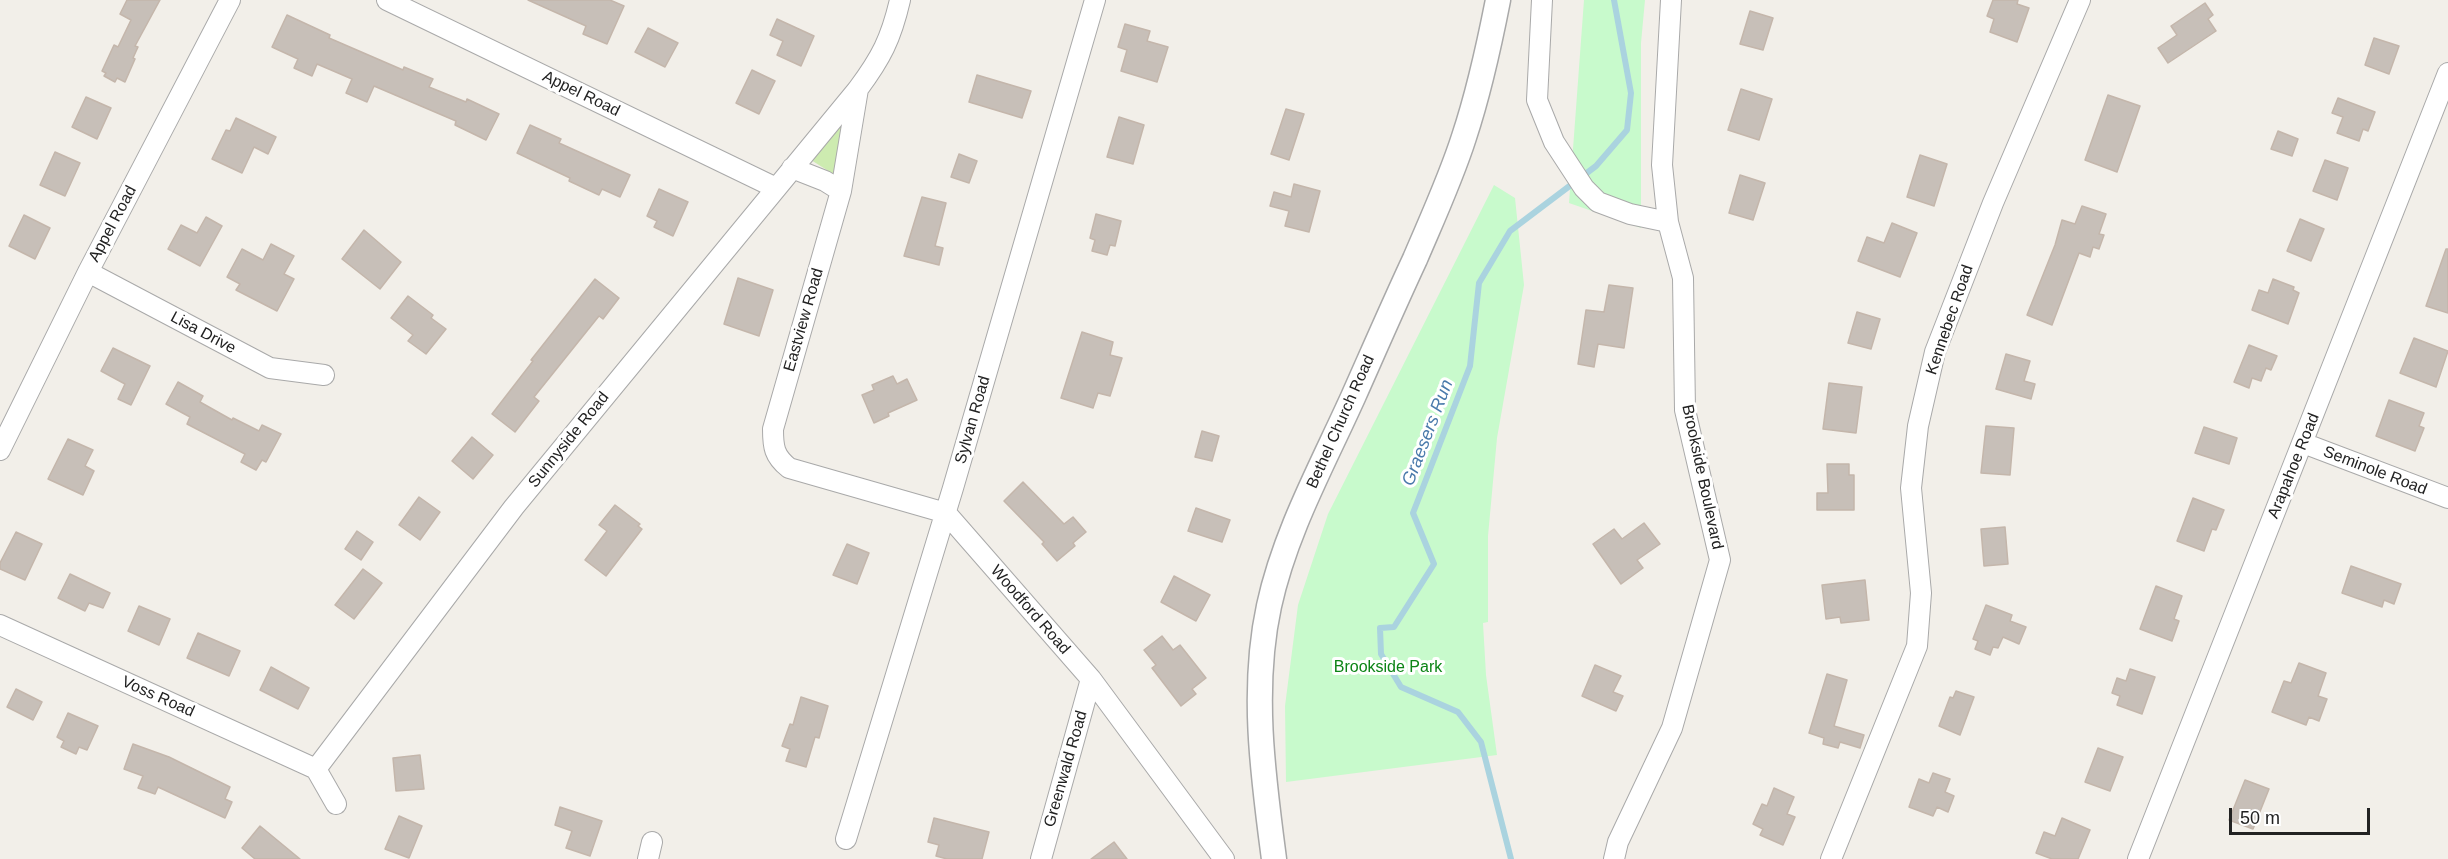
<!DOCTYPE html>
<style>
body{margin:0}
#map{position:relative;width:2448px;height:859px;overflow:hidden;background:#f2efe9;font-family:Arial,sans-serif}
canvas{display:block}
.scale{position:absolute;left:2229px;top:808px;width:141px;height:27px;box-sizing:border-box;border:3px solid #222;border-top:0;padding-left:8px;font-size:18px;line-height:21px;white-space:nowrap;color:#222;-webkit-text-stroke:4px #fff;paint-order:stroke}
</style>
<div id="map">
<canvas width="2448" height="859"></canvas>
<div class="scale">50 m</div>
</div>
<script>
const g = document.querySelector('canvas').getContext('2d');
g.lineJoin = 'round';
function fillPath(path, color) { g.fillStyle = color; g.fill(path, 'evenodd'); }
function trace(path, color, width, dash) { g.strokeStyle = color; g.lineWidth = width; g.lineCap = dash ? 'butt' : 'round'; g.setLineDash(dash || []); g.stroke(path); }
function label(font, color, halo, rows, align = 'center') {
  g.font = font + ' Arial,sans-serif'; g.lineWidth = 6; g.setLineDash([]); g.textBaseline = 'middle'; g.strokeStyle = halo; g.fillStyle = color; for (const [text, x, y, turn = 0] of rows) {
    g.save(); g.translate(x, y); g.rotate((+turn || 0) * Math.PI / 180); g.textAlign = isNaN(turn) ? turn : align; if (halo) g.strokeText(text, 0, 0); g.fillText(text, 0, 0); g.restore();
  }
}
const grass = new Path2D(`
 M849,115L838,177L811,160Z`);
const park = new Path2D(`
 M1584,0H1645L1641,43V228L1569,203Z
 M1494,185L1515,198L1524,285L1497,438L1488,536V622L1483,623L1486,675L1497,755L1286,782L1285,706L1298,605L1328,514Z`);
const stream = new Path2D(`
 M1511,859L1481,742L1458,712L1401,687L1381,654L1380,628L1394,627L1434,564L1413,513L1470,366L1479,283L1510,231L1596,166L1627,130L1631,93L1614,0`);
const building = new Path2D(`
 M127,0H160L135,46L138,47L133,58L135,59L125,82L117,78L115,82L104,76L106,73L102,71L114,45L118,47L131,20L120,14Z
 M528,0H610L624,6L607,44L583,34L586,26Z
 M1993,0H2018L2017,4L2029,8L2017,42L1990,32L1994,19L1987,16Z
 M2205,3L2213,15L2208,19L2216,31L2168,63L2158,48L2177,35L2171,26Z
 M1750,11L1773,18L1763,50L1740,44Z
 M287,15L330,35L329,38L403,70L404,67L433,79L429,87L466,102L467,99L499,114L486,140L455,125L456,121L374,86L367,102L346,93L352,79L317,64L312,76L294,68L298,59L272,47Z
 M777,19L814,36L801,66L777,55L783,41L770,35Z
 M1125,24L1150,31L1147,41L1168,47L1157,82L1121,71L1127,50L1118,47Z
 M648,28L678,43L665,67L635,52Z
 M2374,38L2399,46L2389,74L2365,65Z
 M752,70L775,81L759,114L736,103Z
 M977,75L1031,91L1022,118L969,102Z
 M1741,89L1772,99L1759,140L1728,130Z
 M2108,95L2140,106L2117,172L2085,160Z
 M86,97L111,108L97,139L72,127Z
 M2338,98L2375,112L2368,131L2363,129L2359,141L2337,133L2343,117L2332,113Z
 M1286,109L1304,114L1289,160L1271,154Z
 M1119,117L1144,125L1133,164L1107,157Z
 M236,118L276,137L268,154L254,147L242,173L212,159L226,130L230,131Z
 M530,125L561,139L559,143L630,175L620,197L602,189L599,195L569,181L570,178L517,153Z
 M2278,131L2298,139L2292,156L2271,149Z
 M55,152L80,163L65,196L40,185Z
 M959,154L977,161L969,183L951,177Z
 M1920,155L1947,164L1934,206L1907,197Z
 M2325,160L2348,168L2337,200L2313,191Z
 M1740,175L1765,183L1753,220L1729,213Z
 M1294,184L1320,191L1309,232L1285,226L1289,211L1270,206L1274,192L1291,197Z
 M659,189L688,202L673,236L654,227L657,221L647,216Z
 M922,197L946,203L935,246L943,248L939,265L904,256Z
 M2082,206L2106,214L2099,234L2104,235L2099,249L2093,247L2090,257L2079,253L2052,325L2027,315L2055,245L2062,220L2075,224Z
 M1096,214L1121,221L1115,246L1110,245L1107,255L1092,251L1095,240L1090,238Z
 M24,215L50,228L35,259L9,246Z
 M206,217L222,226L200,266L168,249L181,225L197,233Z
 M2300,219L2324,229L2311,261L2287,251Z
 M1892,223L1917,233L1900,277L1858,261L1867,237L1884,243Z
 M364,230L401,262L380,289L342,259Z
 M271,244L294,256L284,274L294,279L277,311L236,290L240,284L227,277L242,249L263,260Z
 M2446,249H2448V313L2426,306Z
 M738,278L773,290L759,336L724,324Z
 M595,279L619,298L603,319L599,316L534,397L539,401L515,432L492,414L533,361L531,360Z
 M2273,279L2294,287L2293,290L2299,293L2288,324L2252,310L2259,290L2268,293Z
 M1609,285L1633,288L1624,348L1598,344L1594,367L1578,364L1586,310L1604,312Z
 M408,296L433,315L431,318L446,329L426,354L408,341L413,335L391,318Z
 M1857,312L1880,319L1871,349L1848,343Z
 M1082,332L1113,342L1110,355L1122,358L1110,396L1098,393L1093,408L1061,398Z
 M2414,338L2448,351L2436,387L2400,373Z
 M2249,345L2277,356L2271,370L2266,368L2261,381L2252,378L2249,388L2234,382Z
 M113,348L150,366L131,405L118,399L125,384L101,371Z
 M2006,354L2030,361L2024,381L2035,384L2031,399L1996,389Z
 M893,376L897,384L907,379L917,400L888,413L889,416L874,423L862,395L874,390L872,385Z
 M178,382L203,396L200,402L232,420L233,418L259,431L262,425L281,434L266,462L262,460L256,470L241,462L245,454L187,424L190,417L166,404Z
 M1829,383L1862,387L1856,433L1823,429Z
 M2389,400L2424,413L2419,426L2424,428L2415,451L2376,436Z
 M1986,426L2014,428L2010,475L1981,473Z
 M2204,427L2237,438L2229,464L2195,453Z
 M1202,431L1219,436L1212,461L1195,457Z
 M472,437L493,455L473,479L452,461Z
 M68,439L93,450L85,466L94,471L83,495L48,479Z
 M1827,464H1849V475H1854V510H1817V493H1828Z
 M1023,482L1064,524L1073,517L1086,532L1073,543L1075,546L1057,561L1042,544L1044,542L1004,501Z
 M419,497L440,512L420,540L399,525Z
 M2193,498L2224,510L2216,530L2212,529L2204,551L2177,541Z
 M615,505L640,524L638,526L642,529L606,576L585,560L607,531L599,525Z
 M1196,508L1230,520L1222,542L1188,531Z
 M1644,523L1660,544L1637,560L1643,568L1621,584L1593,544L1614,529L1622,539Z
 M2005,527L2008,564L1984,566L1981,529Z
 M357,531L373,542L361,560L345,549Z
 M16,532L42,544L25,580L0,569V563Z
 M847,544L869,553L857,584L833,575Z
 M2351,566L2401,584L2394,604L2384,600L2382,607L2342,593Z
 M363,569L382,583L354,619L335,605Z
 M70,574L110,593L103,608L89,603L85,611L58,598Z
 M1174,576L1210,595L1196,621L1161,602Z
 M1865,580L1869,620L1841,623L1840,617L1826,619L1822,585Z
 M2156,586L2182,596L2174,619L2179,621L2172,641L2140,629Z
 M1986,605L2012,615L2010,621L2026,627L2019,644L2003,637L1998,648L1993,647L1990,655L1975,649L1978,641L1973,639Z
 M139,606L170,619L159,645L128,631Z
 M198,633L240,651L229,676L187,658Z
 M1162,636L1173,650L1180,645L1206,678L1192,689L1196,694L1181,706L1152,668L1156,665L1144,650Z
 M2299,663L2326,673L2318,696L2327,699L2319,721L2309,717L2306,725L2272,712L2284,681L2291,683Z
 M1595,665L1621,676L1613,692L1623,696L1616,711L1582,696Z
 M271,667L309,688L298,709L260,690Z
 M2130,669L2155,677L2142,714L2117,705L2120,696L2112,693L2117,678L2126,681Z
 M1827,674L1847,680L1834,726L1864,735L1860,748L1840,742L1838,748L1823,744L1824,738L1809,733Z
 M16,689L42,702L33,720L7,707Z
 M1956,691L1974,697L1960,735L1939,726L1950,697L1953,698Z
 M801,697L828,706L819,738L815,737L806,767L786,761L790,749L782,746L790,724L793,725Z
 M68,713L98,726L87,750L79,747L76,754L61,747L64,741L57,737Z
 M133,744L169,757L230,787L225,799L232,802L225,818L158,787L155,794L138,788L143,776L124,769Z
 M2098,748L2123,757L2110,791L2085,782Z
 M420,755L424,789L396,791L393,758Z
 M1933,773L1950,779L1945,792L1954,796L1948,812L1937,807L1933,816L1909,807L1919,779L1929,783Z
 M2245,780L2269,789L2253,829L2229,820Z
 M1774,788L1794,797L1787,814L1795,817L1783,845L1760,835L1763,829L1753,824L1762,804L1767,806Z
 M560,807L602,821L590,856L566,848L572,831L555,825Z
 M399,816L422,826L409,858L385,849Z
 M934,818L989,832L982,859H947L936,856L939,845L928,842Z
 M2062,818L2090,830L2078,859H2052L2036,853L2044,832L2055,836Z
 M260,826L300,859H255L242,848Z
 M1114,842L1127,859H1091Z`);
const minor = new Path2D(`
 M387,0L776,188
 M1542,0L1537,100L1554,142L1584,188L1598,202L1630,214L1668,222
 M858,89L841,191L773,429C773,447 774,456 789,468L946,513L1091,679L1224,859
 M792,168L825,181L841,191
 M88,272L270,368L324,375
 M2303,443L2448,498
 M0,450L88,272L230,0
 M0,625L316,769
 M316,769L514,507L858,89C881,58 891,39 900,0
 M316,769L336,804
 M846,839L953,488L1095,0
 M648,859L652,842
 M1041,859L1091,679
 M1614,859L1618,842L1672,728L1720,560L1685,410L1683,278L1668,222L1662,165L1671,0
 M1831,859L1917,646L1921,593L1911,488L1918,426L1935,352L1993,203L2080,0
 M2138,859L2448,73`);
const tertiary = new Path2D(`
 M1274,859C1263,776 1251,689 1269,606C1285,532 1323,464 1354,395C1374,350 1394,304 1415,259C1432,219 1451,178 1464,137C1479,92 1489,46 1498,0`);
const streetNames = [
 ["Appel Road",581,94,26],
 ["Appel Road",113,224,-62],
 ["Eastview Road",804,320,-74],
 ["Kennebec Road",1950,320,-71],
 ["Lisa Drive",203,333,28],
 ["Sylvan Road",973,420,-74],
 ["Bethel Church Road",1341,422,-66],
 ["Sunnyside Road",569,440,-51],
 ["Arapahoe Road",2294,466,-68],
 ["Seminole Road",2375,471,21],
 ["Brookside Boulevard",1702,477,78],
 ["Woodford Road",1030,610,49],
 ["Voss Road",158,697,24],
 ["Greenwald Road",1066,769,-74]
];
const parkNames = [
 ["Brookside Park",1388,668]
];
const waterNames = [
 ["Graesers Run",1428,433,-69]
];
fillPath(grass, '#cdebb0');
fillPath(park, '#c8facc');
trace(stream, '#aad3df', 6);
fillPath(building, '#c7bfb8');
trace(building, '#c4b6ab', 1.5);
trace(minor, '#a9a9a9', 22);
trace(tertiary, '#a9a9a9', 27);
trace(minor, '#fff', 20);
trace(tertiary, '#fff', 24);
label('16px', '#222', '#fff', streetNames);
label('16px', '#0c8416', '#fff', parkNames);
label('italic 18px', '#4a7aab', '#fff', waterNames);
</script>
